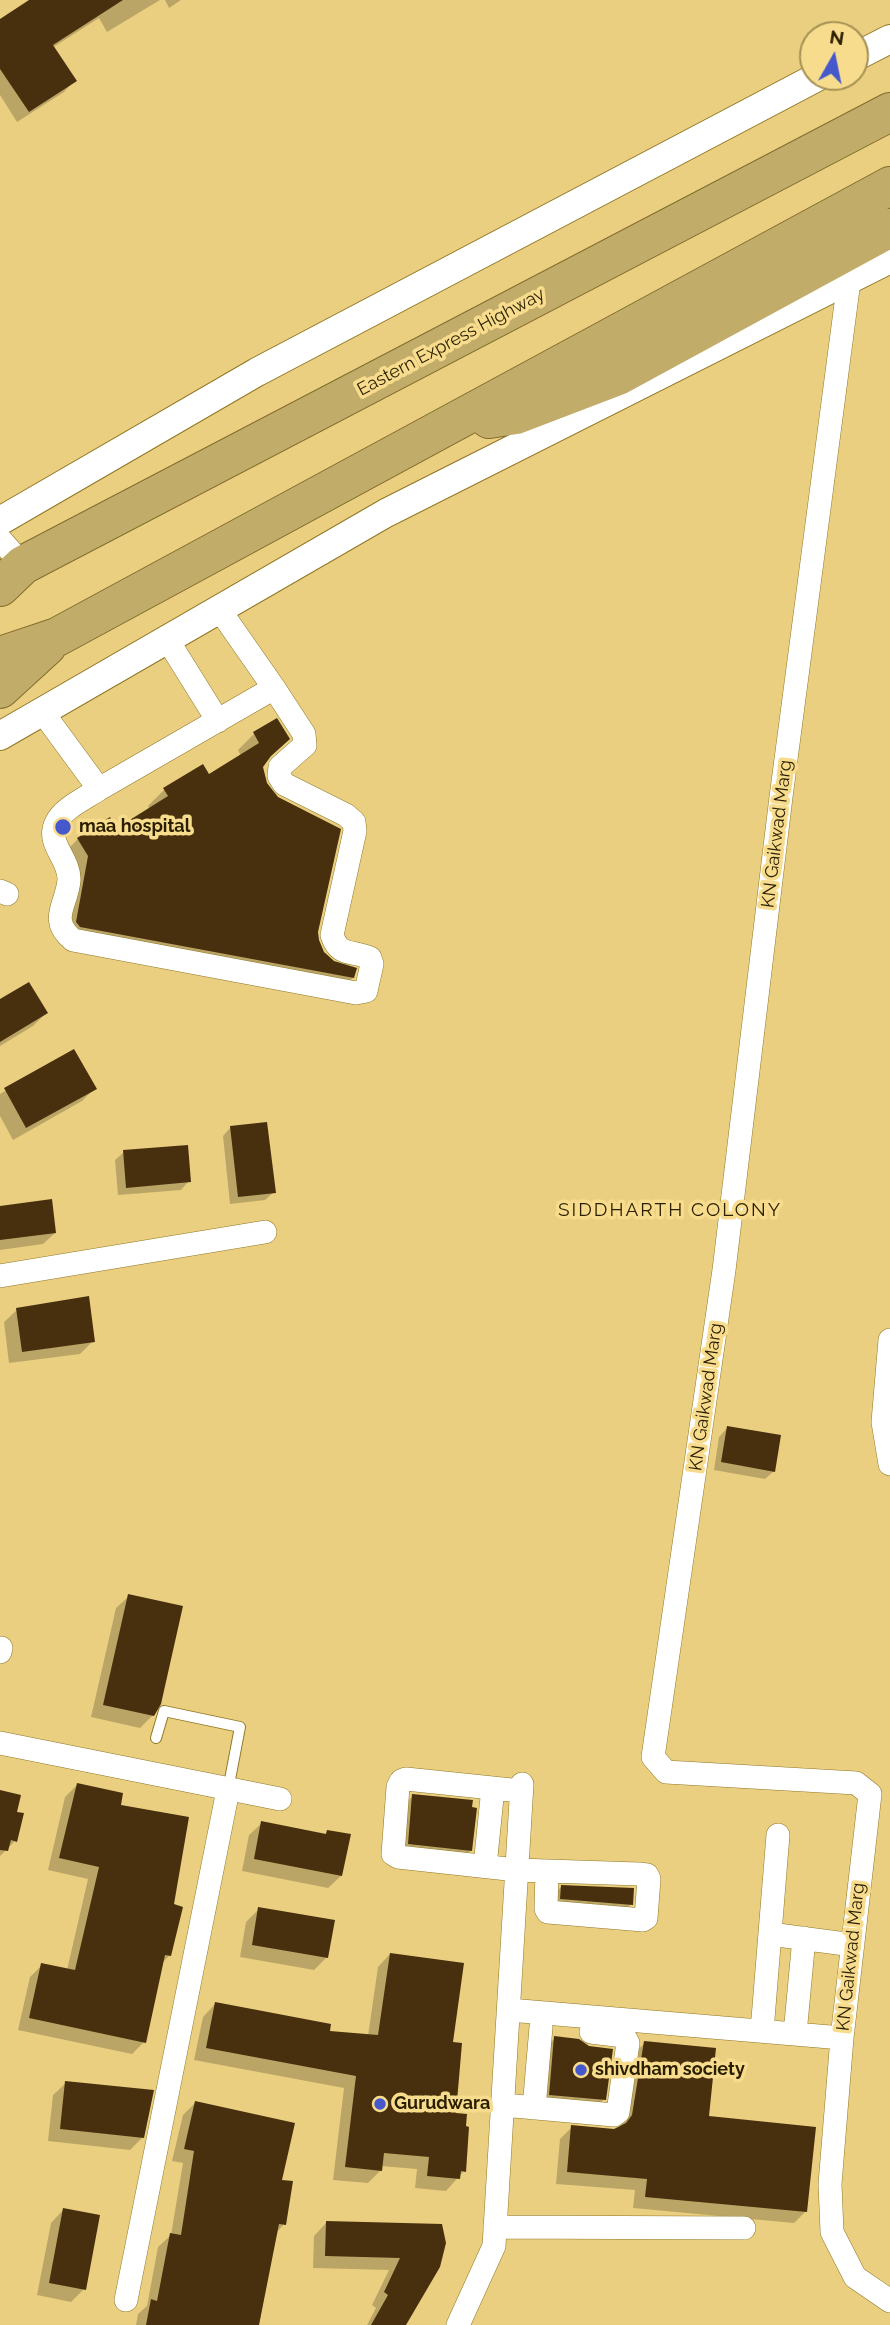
<!DOCTYPE html>
<style>
body{margin:0}
#map{position:relative;width:890px;height:2325px;overflow:hidden;background:#eacf80;font-family:Raleway,sans-serif}
canvas{display:block}
.north{position:absolute;left:799px;top:21px;width:70px;height:70px;box-sizing:border-box;background:#f8dc8d;border:2px solid #a59055;border-radius:50%;rotate:9deg;font-size:19px;font-weight:700;line-height:28px;text-align:center;color:#291e00}
.north::after{content:'';display:block;margin:auto;width:24px;height:32px;background:#4559cd;clip-path:polygon(50% 0,100% 100%,50% 72%,0 100%)}
</style>
<div id="map">
<canvas width="890" height="2325"></canvas>
<div class="north">N</div>
</div>
<script>
const g = document.querySelector('canvas').getContext('2d');
g.lineJoin = 'round';
function fillPath(path, color) { g.fillStyle = color; g.fill(path, 'evenodd'); }
function trace(path, color, width, dash) { g.strokeStyle = color; g.lineWidth = width; g.lineCap = dash ? 'butt' : 'round'; g.setLineDash(dash || []); g.stroke(path); }
function label(font, color, halo, rows, align = 'center') {
  g.font = font + ' Raleway,sans-serif'; g.lineWidth = 7; g.setLineDash([]); g.textBaseline = 'middle'; g.strokeStyle = halo; g.fillStyle = color; for (const [text, x, y, turn = 0] of rows) {
    g.save(); g.translate(x, y); g.rotate((+turn || 0) * Math.PI / 180); g.textAlign = isNaN(turn) ? turn : align; if (halo) g.strokeText(text, 0, 0); g.fillText(text, 0, 0); g.restore();
  }
}
const shadow = new Path2D(`
 M33,0H160L107,32L99,18L52,48L74,81L64,92L17,122L0,95V21Z
 M165,0H181L169,8Z
 M254,734L288,739L261,766L317,932V941L323,952L353,978L336,994L63,943L61,856L78,839L110,819L116,830L150,810L148,806L164,790L209,776L241,756L238,750Z
 M0,1001L46,1013L33,1026L0,1046Z
 M73,1051L95,1088L82,1101L13,1140L0,1116V1094Z
 M231,1127L274,1192L265,1200L230,1204L223,1136Z
 M124,1152L189,1181L181,1190L118,1195L115,1160Z
 M0,1207L55,1233L43,1244L0,1250Z
 M17,1310L93,1341L80,1354L9,1363L4,1322Z
 M727,1428L774,1471L765,1479L714,1470L719,1437Z
 M129,1596L153,1715L140,1728L91,1717L116,1608Z
 M77,1785L118,1807L172,1906L169,1956L161,1964L144,2042L132,2054L18,2030L30,1977L42,1965L67,1970L88,1879L48,1870L65,1797Z
 M0,1792L15,1813V1841L0,1856Z
 M413,1796L471,1850L458,1863L396,1856L400,1808Z
 M262,1823L324,1835L328,1831L341,1876L328,1888L242,1871L249,1835Z
 M561,1887L631,1904L619,1917L549,1900Z
 M259,1909L327,1957L314,1970L240,1957L246,1922Z
 M390,1954L451,2044L454,2115L464,2171L446,2191L415,2188L417,2169L381,2166V2170L368,2183L333,2180L344,2088L194,2060L203,2017L215,2004L328,2033L368,2036L378,1967Z
 M555,2038L604,2099L595,2108L542,2103L546,2047Z
 M645,2043L707,2117L806,2211L794,2223L633,2208L635,2190L556,2184L560,2139L572,2127L614,2131L620,2128L632,2055Z
 M66,2083L143,2137L130,2150L48,2141L53,2095Z
 M196,2102L280,2181L284,2224L276,2233L259,2325H136L138,2314L147,2306L158,2247L171,2235L183,2163L172,2161L183,2115Z
 M63,2210L84,2289L71,2302L37,2295L51,2223Z
 M326,2223L441,2226L404,2325H367L376,2308L372,2305L389,2270L313,2268L314,2236Z`);
const building = new Path2D(`
 M29,0H123L53,45L77,81L29,112L0,69V19Z
 M277,718L290,739L271,756L263,767L267,783L278,797L341,829L318,932L319,940L324,952L334,961L357,968L354,978L80,927L76,922L88,856L77,838L110,817L117,828L168,796L163,788L203,764L209,774L259,743L253,732Z
 M29,982L48,1013L0,1042V999Z
 M74,1049L97,1089L26,1128L4,1088Z
 M267,1122L276,1193L238,1197L230,1126Z
 M188,1145L191,1182L126,1188L123,1150Z
 M52,1199L56,1233L0,1240V1206Z
 M89,1296L95,1342L22,1352L16,1308Z
 M727,1426L781,1435L775,1472L721,1462Z
 M128,1594L183,1606L161,1704L154,1716L103,1705Z
 M77,1783L123,1793L121,1805L189,1817L174,1904L183,1907L171,1956L165,1955L146,2043L29,2018L41,1963L75,1970L99,1867L59,1858Z
 M0,1790L21,1795L17,1812L24,1813L17,1842L11,1840L8,1851L0,1850Z
 M412,1794L473,1800L472,1807L477,1808L472,1851L408,1844Z
 M261,1821L326,1834L327,1830L351,1834L342,1876L254,1859Z
 M561,1885L634,1888L633,1905L560,1899Z
 M258,1907L335,1920L328,1958L252,1945Z
 M390,1953L464,1963L453,2042L462,2043L456,2113L467,2114L466,2126L469,2127L466,2172L461,2171L460,2179L427,2176L429,2157L384,2153L382,2171L345,2167L356,2076L206,2048L215,2002L331,2024L330,2031L378,2035Z
 M554,2036L579,2039L589,2046L613,2049L606,2100L549,2095Z
 M644,2041L716,2048L709,2116L816,2127L807,2212L645,2197L647,2179L567,2172L571,2125L614,2129L626,2123L632,2115Z
 M65,2081L154,2090L144,2138L60,2129Z
 M195,2101L295,2123L282,2180L293,2181L286,2225L279,2224L259,2325H146L151,2299L157,2301L170,2233L181,2235L194,2151L184,2149Z
 M63,2208L100,2215L86,2290L49,2283Z
 M326,2221L442,2224L446,2243L440,2267L406,2325H371L388,2295L384,2292L400,2258L325,2256Z`);
const service = new Path2D(`
 M156,1738L164,1711L240,1727L228,1790`);
const minor = new Path2D(`
 M849,281L781,797L724,1270L653,1757L666,1772L856,1783L870,1794L842,2038L830,2184L832,2232L855,2277L890,2301
 M0,539L23,565
 M219,609L274,688
 M167,639L218,721
 M41,710L99,789C86,798 63,808 56,823C46,844 70,859 69,880C67,905 48,919 73,940L356,993L366,991L372,964L370,958C352,950 339,957 332,935L355,831L354,822L346,815L284,784L279,776L280,767L305,745L304,734L274,688L99,789
 M0,891L7,894
 M0,1276L265,1232
 M890,1340L883,1422L890,1464
 M0,1652L1,1648
 M0,1743L280,1799
 M521,1791L406,1779L401,1781L398,1787L393,1854L398,1857L517,1870L639,1874L647,1875L649,1879L646,1918L643,1920L548,1912L546,1909L547,1871
 M485,1866L493,1788
 M770,1934L853,1945
 M509,2010L842,2038
 M762,2031L778,1835
 M795,2034L804,1938
 M503,2105L614,2115L618,2112L628,2043L624,2036L591,2032
 M534,2108L541,2027
 M495,2227L744,2228
 M126,2300L228,1790
 M458,2325L494,2246L522,1784`);
const tertiary = new Path2D(`
 M855,57L890,39
 M0,521L257,372L817,77
 M0,736L386,513L890,259`);
const trunk = new Path2D(`
 M489,419L516,415L618,376L890,228
 M0,587L23,565L890,112
 M0,656L57,637L890,186
 M0,689L47,646`);
const markers = [
 [63,827,9,"#4559cd"],
 [581,2070,7,"#4559cd"],
 [380,2104,7,"#4559cd"]
];
const streetNames = [
 ["Eastern Express Highway",451,342,-28],
 ["KN Gaikwad Marg",777,834,-83],
 ["KN Gaikwad Marg",706,1397,-82],
 ["KN Gaikwad Marg",851,1957,-84]
];
const poiNames = [
 ["maa hospital",79,827],
 ["shivdham society",595,2070],
 ["Gurudwara",394,2104]
];
const neighbourhoodNames = [
 ["SIDDHARTH COLONY",670,1210]
];
fillPath(shadow, '#0003');
fillPath(building, '#48300e');
trace(service, '#907724', 12);
trace(minor, '#907724', 24);
trace(tertiary, '#907724', 30);
trace(trunk, '#836d2c', 40);
trace(service, '#fff', 10);
trace(minor, '#fff', 23);
trace(tertiary, '#fff', 28);
trace(trunk, '#c2ac6a', 38);
for (const [x, y, r, color] of markers) { const dot = new Path2D(); dot.arc(x, y, r, 0, 2 * Math.PI); g.fillStyle = color; g.fill(dot); trace(dot, '#f8dc8d', 2.5); }
label('18px', '#291e00', '#f8dc8d', streetNames);
label('bold 18px', '#291e00', '#f8dc8d', poiNames, 'left');
g.letterSpacing = '2px';
label('19px', '#291e00', '#f8dc8d', neighbourhoodNames);
g.letterSpacing = '0px';
</script>
